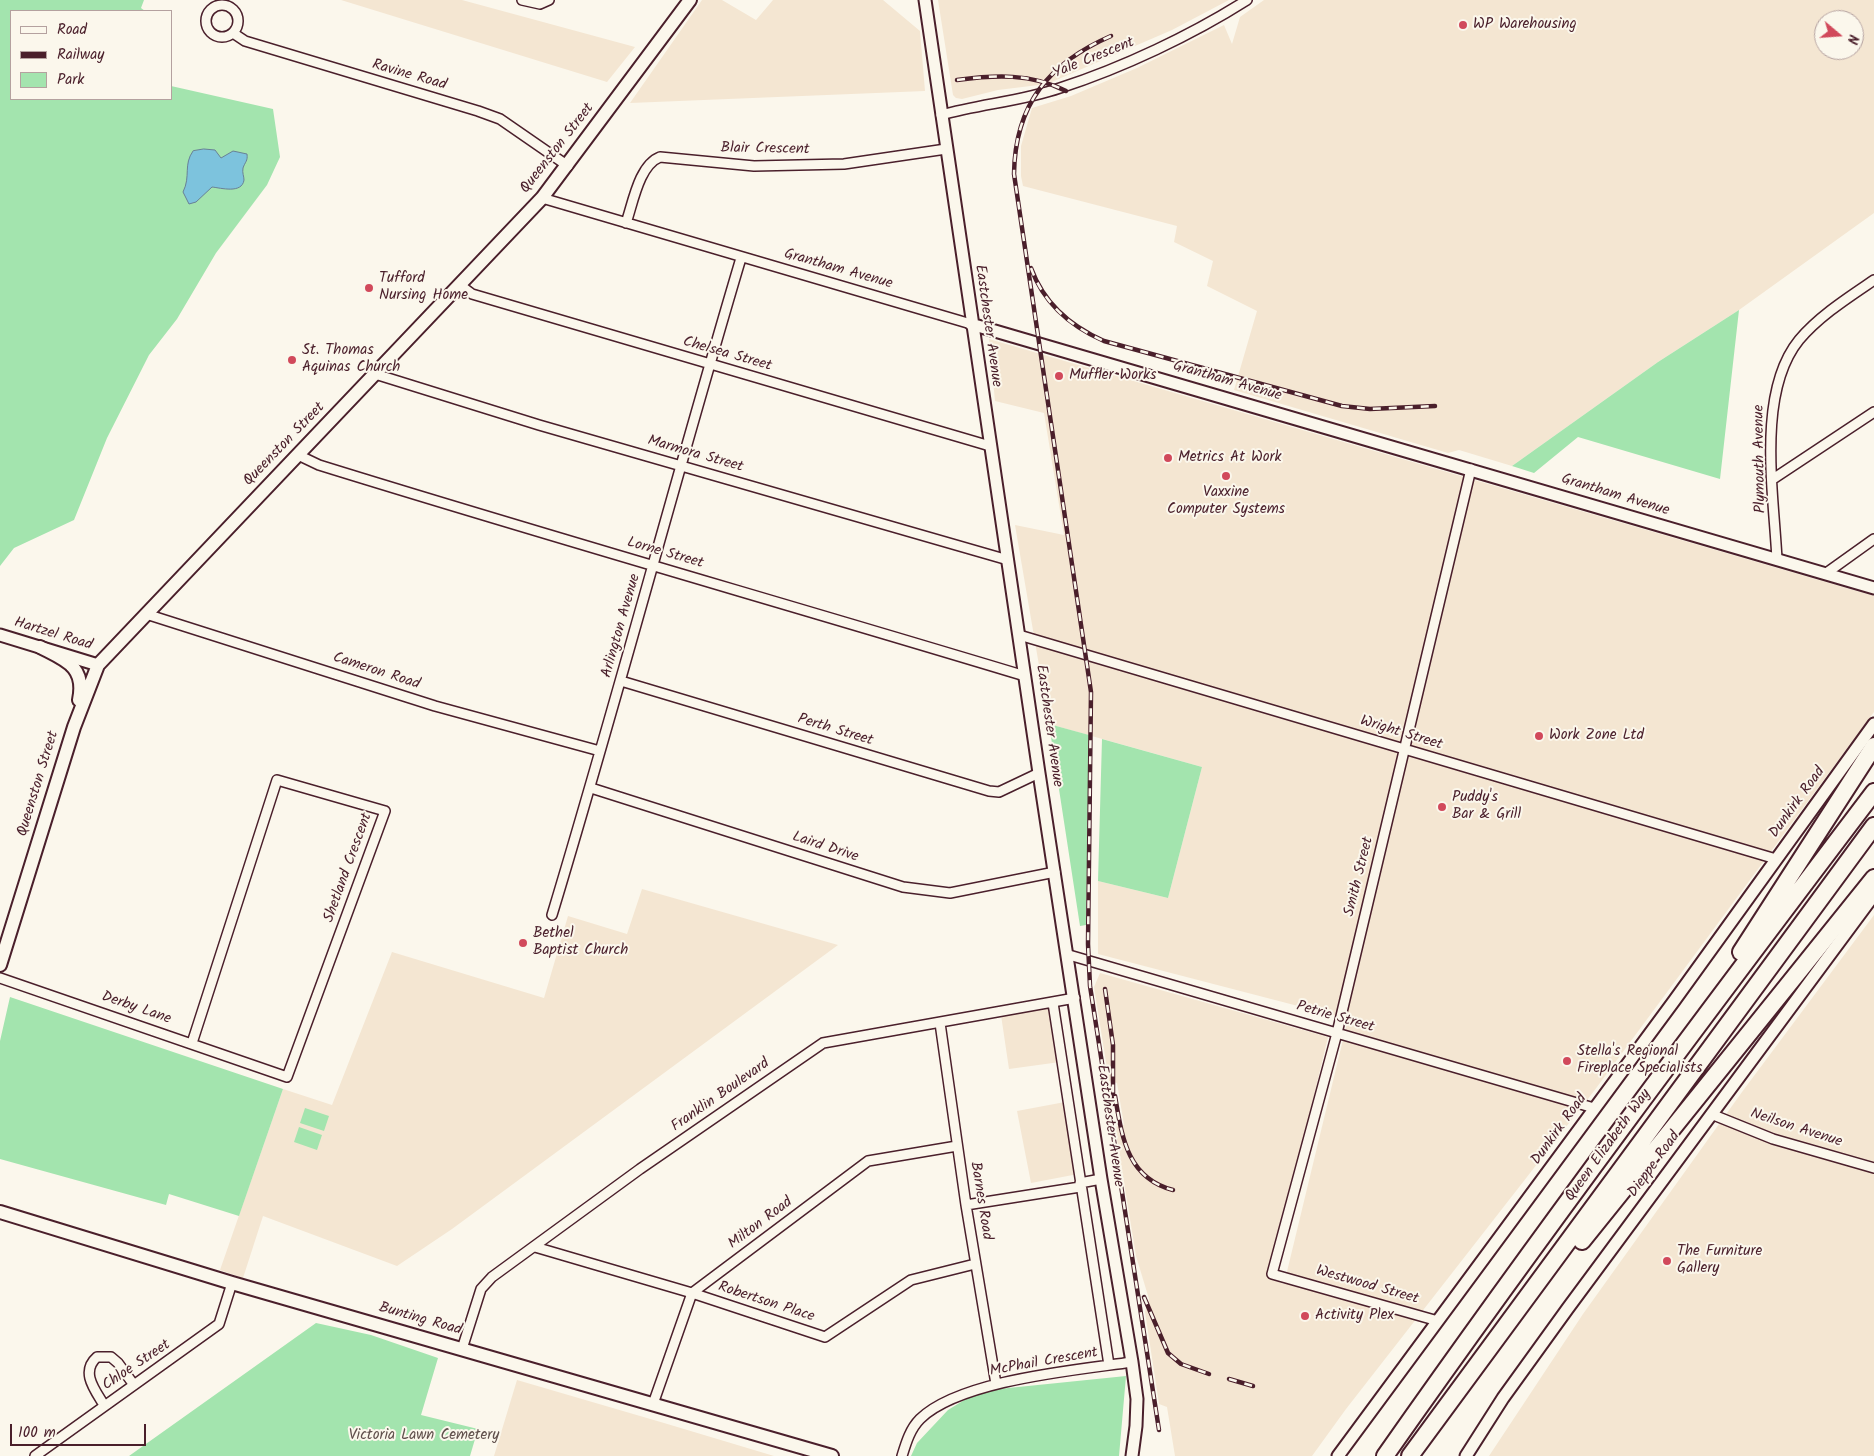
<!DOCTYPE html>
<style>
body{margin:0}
#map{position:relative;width:1874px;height:1456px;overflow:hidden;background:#fbf7ec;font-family:Kalam,sans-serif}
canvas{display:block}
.legend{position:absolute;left:10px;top:10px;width:162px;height:90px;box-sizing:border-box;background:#fbf7ec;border:1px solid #b4a19f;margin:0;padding:6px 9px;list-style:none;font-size:15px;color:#4a1f2b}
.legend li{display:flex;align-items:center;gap:10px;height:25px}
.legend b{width:25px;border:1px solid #b4a19f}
.north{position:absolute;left:1814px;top:10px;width:50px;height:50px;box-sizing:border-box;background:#fbf7ec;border:1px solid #b4a19f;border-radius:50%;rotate:108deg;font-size:14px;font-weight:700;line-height:20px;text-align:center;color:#4a1f2b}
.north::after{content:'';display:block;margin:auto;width:18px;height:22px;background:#d1495b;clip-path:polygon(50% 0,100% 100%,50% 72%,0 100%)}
.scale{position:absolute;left:10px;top:1424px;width:136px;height:22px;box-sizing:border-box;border:2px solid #4a1f2b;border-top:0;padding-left:6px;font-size:15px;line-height:18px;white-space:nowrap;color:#4a1f2b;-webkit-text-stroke:4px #fbf7ec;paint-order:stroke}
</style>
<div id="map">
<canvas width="1874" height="1456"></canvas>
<ul class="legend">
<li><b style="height:6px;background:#fbf7ec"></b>Road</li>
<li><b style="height:6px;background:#4a1f2b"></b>Railway</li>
<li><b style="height:14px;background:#a3e4ae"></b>Park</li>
</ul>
<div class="north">N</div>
<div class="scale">100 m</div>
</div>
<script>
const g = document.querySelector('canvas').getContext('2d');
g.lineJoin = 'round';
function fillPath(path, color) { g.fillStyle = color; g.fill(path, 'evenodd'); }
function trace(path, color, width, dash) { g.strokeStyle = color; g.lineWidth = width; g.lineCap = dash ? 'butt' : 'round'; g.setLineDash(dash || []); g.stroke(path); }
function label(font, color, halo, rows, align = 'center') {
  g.font = font + ' Kalam,sans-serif'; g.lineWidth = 4; g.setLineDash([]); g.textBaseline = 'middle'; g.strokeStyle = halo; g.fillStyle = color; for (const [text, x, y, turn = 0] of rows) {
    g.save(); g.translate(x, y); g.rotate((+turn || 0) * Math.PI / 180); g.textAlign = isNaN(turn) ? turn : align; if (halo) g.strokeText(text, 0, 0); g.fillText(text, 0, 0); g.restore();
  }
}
const built = new Path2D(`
 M341,0H462L635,47L607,82Z
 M702,0H722L756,20L773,0H883L920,31L925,91L630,103Z
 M938,0H1229L1172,30L1047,84L998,90L962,99L956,98L953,95Z
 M1264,0H1874V213L1739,310L1658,362L1512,466L1459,450L1448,453L1234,390L1257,311L1207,286L1213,261L1174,242L1177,226L1023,186L1021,176V146L1032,108L1071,96L1137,68L1224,25L1232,44L1240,17ZM1824,20H1854V50H1824Z
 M989,339L1874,596V712L1594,1091L1346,1409L1312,1456H1175L1167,1407L1159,1404L1145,1312L1149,1299L1136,1256L1115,1127L1124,1125L1117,1083L1109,1081L1094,987L1100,973L1328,1037L1270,1279L1284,1284L1348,1019L1098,954V881L1168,898L1202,767L1049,724L1015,525L1064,535L1044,413L995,401Z
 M642,889L838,945L452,1229L397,1266L263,1216L243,1278L220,1270L283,1089L332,1105L392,952L544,998L568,916L627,934Z
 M1874,915V1456H1489L1583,1314L1742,1092Z
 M1052,1007L1060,1062L1009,1069L1001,1015Z
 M1065,1102L1078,1174L1031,1183L1017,1111Z
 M517,1380L664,1423L774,1456H494Z`);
const green = new Path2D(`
 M0,0H144L141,8L145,11H11V99H171V86L273,109L280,157L267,185L216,253L177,319L149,355L107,438L74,520L14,548L0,566Z
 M1739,310L1720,479L1578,437L1534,473L1512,466L1658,362Z
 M1049,724L1089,735L1086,925L1080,926Z
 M1102,739L1202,767L1168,898L1098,881Z
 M10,997L283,1089L239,1216L169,1194L166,1205L0,1159V1041Z
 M305,1108L329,1116L324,1131L300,1123Z
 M299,1127L322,1135L317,1150L294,1142Z
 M316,1323L371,1335L438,1358L421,1415L478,1429L470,1456H129Z
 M1126,1376L1119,1456H911L917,1443L948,1410L979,1391Z`);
const water = new Path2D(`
 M204,149L215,150L221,158L233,151L247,154C248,161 245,162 243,168C242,173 244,176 244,180C242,194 221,188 212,187L196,202L189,204L183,192C191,176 183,165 193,151Z`);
const minor = new Path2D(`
 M522,0L540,4L549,0
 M206 21a16 16 0 1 1 32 0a16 16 0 1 1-32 0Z
 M233,33L245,41L478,111L500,119L568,166
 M941,115C981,104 1022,101 1060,88C1122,68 1192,35 1247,0
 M542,198L971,324
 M626,223C633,203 639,165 660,157L754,166L844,164L946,149
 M460,285L472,294L990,446
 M375,374L539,425L1008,560
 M298,455L319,465C554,538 790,605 1025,676
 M1773,479L1874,412
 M1777,560C1774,495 1756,393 1799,340C1819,316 1849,297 1874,280
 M1825,574L1874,539
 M146,614L435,706L600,751
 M1019,635L1776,859
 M621,681L989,791L999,792L1039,773
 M591,788L903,887L950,893L1055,872
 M552,915C618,697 676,476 741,258
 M1069,955L1594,1108
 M0,978L287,1077L385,811L277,780L192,1043
 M1053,1003L1109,1365
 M940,1023L966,1205L996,1384
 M1711,1114L1773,1139L1874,1168
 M1080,1183L1101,1179
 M966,1205L1080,1187
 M535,1247L692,1293L825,1337L911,1280L975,1264
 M1438,1321L1272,1274L1337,1033L1471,469
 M462,1349L481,1289L492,1277L640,1169L823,1043L1075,998
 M653,1404L692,1293L868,1161L957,1146
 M104,1405C95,1390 80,1372 97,1357H111L118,1363L134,1385
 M35,1456L219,1324L232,1283
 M902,1456C906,1443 910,1429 920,1419C960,1380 1077,1370 1132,1362`);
const tertiary = new Path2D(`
 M925,0L1039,773L1101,1179L1132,1362L1137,1399L1136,1426L1132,1456
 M971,324L1874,588
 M0,635L98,665
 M1338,1456L1674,1001L1874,724
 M1466,1456L1503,1398L1568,1308L1874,895`);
const secondary = new Path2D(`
 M40,647C65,660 86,666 79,700
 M0,965L74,727L98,665L542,198L690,0
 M0,1212L232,1283L832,1456`);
const motorway = new Path2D(`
 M1741,952L1874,746
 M1582,1241L1874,878
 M1385,1456C1543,1231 1708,1011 1874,792
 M1410,1456L1874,826`);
const rail = new Path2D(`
 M1111,36C1049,63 1015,104 1014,174L1091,692L1088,944L1090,986L1159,1430
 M957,80C995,75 1031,73 1066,91
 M1031,268C1044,304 1070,326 1104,341L1342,406L1370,409L1435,406
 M1105,989L1113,1045V1104
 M1115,1096C1122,1137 1127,1178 1173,1190
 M1144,1297L1168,1353L1181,1364L1209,1374
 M1229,1379L1253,1386`);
const markers = [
 [1463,25,5,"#d1495b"],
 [369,288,5,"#d1495b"],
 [292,360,5,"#d1495b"],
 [1059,376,5,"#d1495b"],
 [1168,458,5,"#d1495b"],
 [1226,476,5,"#d1495b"],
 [1539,736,5,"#d1495b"],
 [1442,807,5,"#d1495b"],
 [523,943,5,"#d1495b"],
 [1567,1061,5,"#d1495b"],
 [1667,1261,5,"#d1495b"],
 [1305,1316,5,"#d1495b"]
];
const poiNames = [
 ["WP Warehousing",1473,25],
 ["Tufford",379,279],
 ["Nursing Home",379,296],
 ["St. Thomas",302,351],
 ["Aquinas Church",302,368],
 ["Muffler Works",1069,376],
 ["Metrics At Work",1178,458],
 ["Vaxxine",1226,493,"center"],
 ["Computer Systems",1226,510,"center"],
 ["Work Zone Ltd",1549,736],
 ["Puddy's",1452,798],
 ["Bar & Grill",1452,815],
 ["Bethel",533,934],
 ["Baptist Church",533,951],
 ["Stella's Regional",1577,1052],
 ["Fireplace Specialists",1577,1069],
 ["The Furniture",1677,1252],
 ["Gallery",1677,1269],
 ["Activity Plex",1315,1316]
];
const streetNames = [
 ["Yale Crescent",1094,59,-22],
 ["Ravine Road",409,76,16],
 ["Queenston Street",558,149,-52],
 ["Blair Crescent",765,150,1],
 ["Grantham Avenue",838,270,16],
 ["Eastchester Avenue",987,326,82],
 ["Chelsea Street",727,355,16],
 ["Grantham Avenue",1227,382,16],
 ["Queenston Street",285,445,-46],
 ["Marmora Street",695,455,16],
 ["Plymouth Avenue",1761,459,-91],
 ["Grantham Avenue",1615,496,17],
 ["Lorne Street",665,554,16],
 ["Arlington Avenue",622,626,-74],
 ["Hartzel Road",53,635,17],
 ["Cameron Road",376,672,18],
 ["Eastchester Avenue",1048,726,82],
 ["Perth Street",835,731,17],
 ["Wright Street",1401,734,17],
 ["Queenston Street",39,784,-73],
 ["Dunkirk Road",1798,803,-54],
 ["Laird Drive",825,848,18],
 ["Shetland Crescent",349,868,-70],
 ["Smith Street",1360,877,-76],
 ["Derby Lane",136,1009,19],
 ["Petrie Street",1335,1018,16],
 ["Franklin Boulevard",721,1096,-35],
 ["Eastchester Avenue",1109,1126,82],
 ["Neilson Avenue",1796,1129,18],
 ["Dunkirk Road",1560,1130,-54],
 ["Queen Elizabeth Way",1609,1146,-54],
 ["Dieppe Road",1655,1165,-54],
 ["Barnes Road",980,1201,81],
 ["Milton Road",761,1224,-37],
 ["Westwood Street",1367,1286,16],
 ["Robertson Place",766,1303,18],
 ["Bunting Road",420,1320,16],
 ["McPhail Crescent",1044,1363,-10],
 ["Chloe Street",137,1366,-34]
];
const parkNames = [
 ["Victoria Lawn Cemetery",424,1436]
];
fillPath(built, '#f4e6d2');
fillPath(green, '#a3e4ae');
fillPath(water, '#7dc3dd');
trace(water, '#698196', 1);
trace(minor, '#4a1f2b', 12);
trace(tertiary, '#4a1f2b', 15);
trace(secondary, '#4a1f2b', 16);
trace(motorway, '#4a1f2b', 20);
trace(minor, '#fbf7ec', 9);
trace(tertiary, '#fbf7ec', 11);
trace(secondary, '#fbf7ec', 12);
trace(motorway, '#fbf7ec', 16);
trace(rail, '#4a1f2b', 4.5);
trace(rail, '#fbf7ec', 2.5, [8]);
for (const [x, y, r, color] of markers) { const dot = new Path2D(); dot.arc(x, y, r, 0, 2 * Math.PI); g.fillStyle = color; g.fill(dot); trace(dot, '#fbf7ec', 2); }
label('15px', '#4a1f2b', '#fbf7ec', poiNames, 'left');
label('15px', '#4a1f2b', '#fbf7ec', streetNames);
label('15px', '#60504c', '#fbf7ec', parkNames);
</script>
